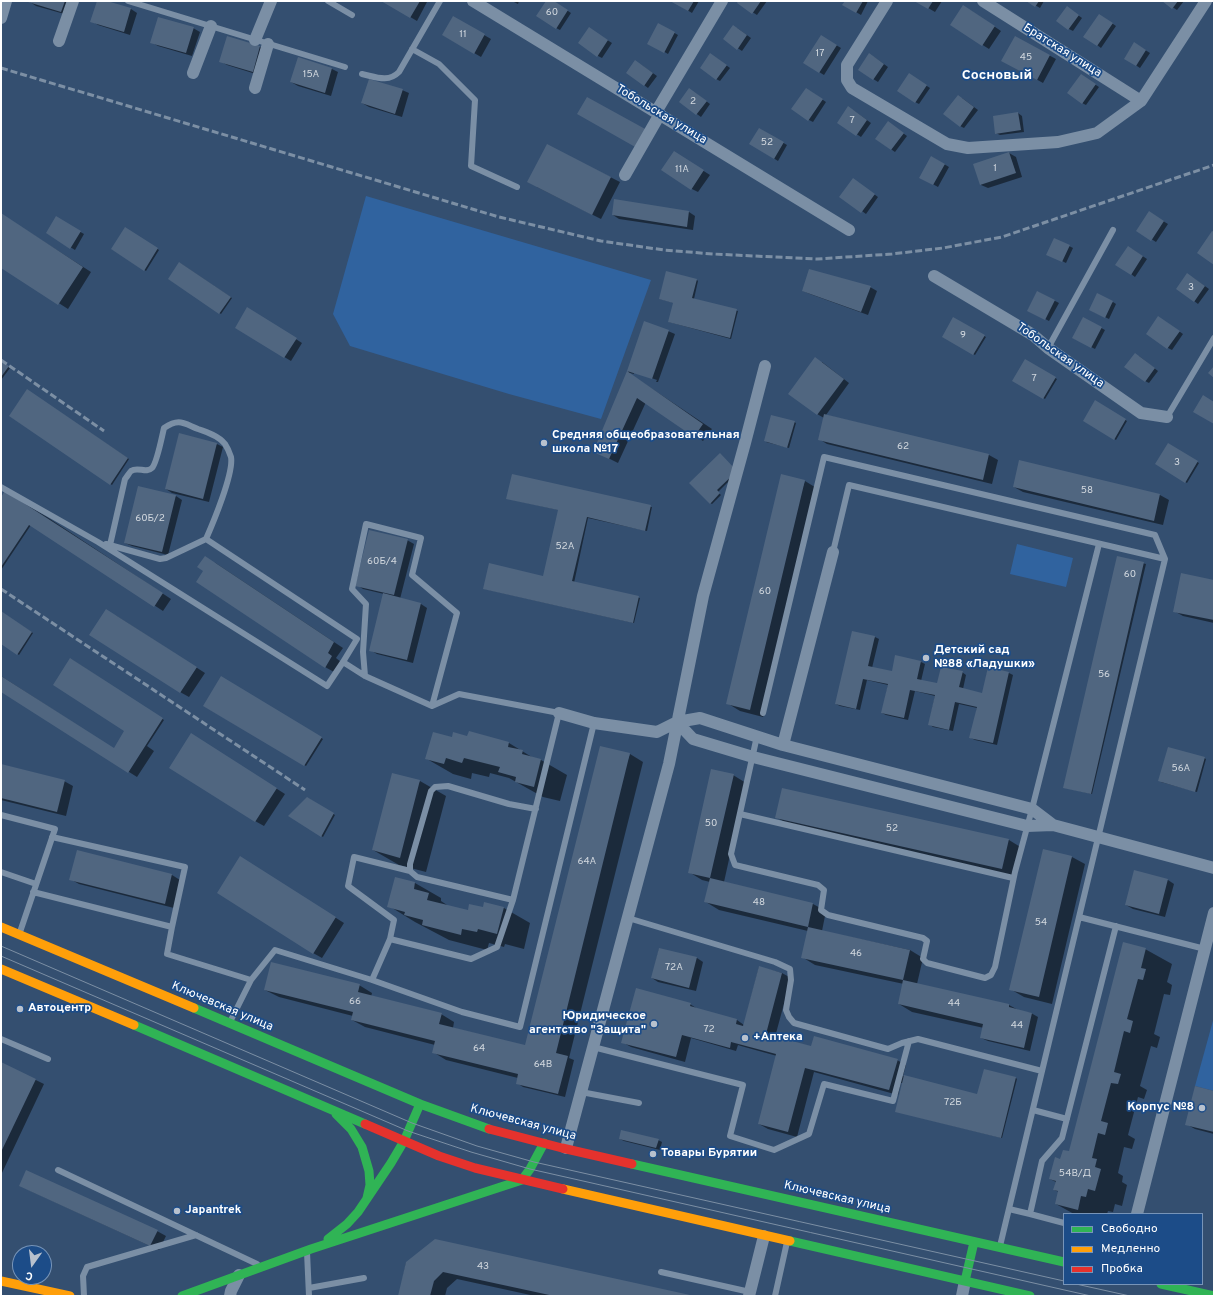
<!DOCTYPE html>
<meta charset="utf-8">
<style>
body{margin:0}
#map{position:relative;width:1215px;height:1297px;overflow:hidden;background:#344f70;font-family:Overpass,sans-serif}
canvas{display:block}
.frame{position:absolute;inset:0;border:2px solid #fff;pointer-events:none}
.legend{position:absolute;left:1063px;top:1213px;width:140px;height:72px;box-sizing:border-box;background:#1c4c88;border:1px solid #7794b8;margin:0;padding:5px 7px;list-style:none;font-size:12px;color:#fff}
.legend li{display:flex;align-items:center;gap:8px;height:20px}
.legend b{width:20px;border:1px solid #7794b8}
.north{position:absolute;left:12px;top:1245px;width:40px;height:40px;box-sizing:border-box;background:#1c4c88;border:1px solid #7794b8;border-radius:50%;rotate:194deg;font-size:11px;font-weight:700;line-height:16px;text-align:center;color:#fff}
.north::after{content:'';display:block;margin:auto;width:14px;height:18px;background:#b8c1cd;clip-path:polygon(50% 0,100% 100%,50% 72%,0 100%)}
</style>
<div id="map">
<canvas width="1215" height="1297"></canvas>
<div class="frame"></div>
<ul class="legend">
<li><b style="height:5px;background:#30b455"></b>Свободно</li>
<li><b style="height:5px;background:#ff9f0a"></b>Медленно</li>
<li><b style="height:5px;background:#e5322d"></b>Пробка</li>
</ul>
<div class="north">С</div>
</div>
<script>
const g = document.querySelector('canvas').getContext('2d');
g.lineJoin = 'round';
function fillPath(path, color) { g.fillStyle = color; g.fill(path, 'evenodd'); }
function trace(path, color, width, dash) { g.strokeStyle = color; g.lineWidth = width; g.lineCap = dash ? 'butt' : 'round'; g.setLineDash(dash || []); g.stroke(path); }
function label(font, color, halo, rows, align = 'center') {
  g.font = font + ' Overpass,sans-serif'; g.lineWidth = 3.5; g.setLineDash([]); g.textBaseline = 'middle'; g.strokeStyle = halo; g.fillStyle = color; for (const [text, x, y, turn = 0] of rows) {
    g.save(); g.translate(x, y); g.rotate((+turn || 0) * Math.PI / 180); g.textAlign = isNaN(turn) ? turn : align; if (halo) g.strokeText(text, 0, 0); g.fillText(text, 0, 0); g.restore();
  }
}
const green = new Path2D(`
 M366,196L651,280L601,419L509,394L350,346L333,314Z
 M1017,544L1073,558L1066,587L1010,574Z
 M1214,1017V1091L1195,1086Z`);
const shadow = new Path2D(`
 M30,1H72L68,15L36,6L30,2Z
 M98,1H103L131,9L137,13L130,35L98,25L92,21Z
 M383,1H425L427,2L417,21Z
 M512,1H519L518,4Z
 M548,1H553L571,13L560,30L556,28Z
 M672,1H699L692,13Z
 M740,1H767L757,15L738,3Z
 M846,1H868L861,15L844,5Z
 M916,1H942L935,12Z
 M1028,1H1044L1040,8Z
 M1163,1H1184L1177,10Z
 M970,10L1001,31L989,49L951,25Z
 M1071,10L1082,18L1073,31L1069,29Z
 M453,17L491,39L481,57L443,35Z
 M1103,17L1116,26L1101,48L1097,45Z
 M659,24L678,35L668,54L649,43Z
 M193,28L200,32L192,56L158,46L151,42Z
 M737,28L751,38L742,51L724,39Z
 M593,31L612,43L602,58L598,56Z
 M821,36L841,48L824,75L804,63Z
 M228,37L260,47L266,50L259,75L227,65L220,61Z
 M1015,37L1056,59L1043,83L1009,64Z
 M1134,43L1150,53L1140,68L1125,58Z
 M715,57L730,68L720,81L716,79Z
 M874,57L888,67L878,82L859,70Z
 M299,59L332,69L338,72L331,96L298,86L291,82Z
 M640,64L657,76L648,88L644,85Z
 M913,77L930,88L919,104L915,102Z
 M1085,78L1099,87L1086,105L1082,103Z
 M402,90L409,93L402,117L369,107L362,103Z
 M810,91L826,102L813,122L809,120Z
 M694,92L710,104L701,117L680,102Z
 M962,98L978,110L964,128L960,126Z
 M853,110L871,123L861,137L838,122Z
 M1018,113L1022,116L1024,132L1000,135L996,133Z
 M892,125L907,136L895,152L876,139Z
 M760,129L787,145L778,161L751,144Z
 M547,145L620,182L601,219L537,187Z
 M1009,153L1016,157L1022,177L988,188L981,185L974,165Z
 M680,156L710,175L698,192L692,189Z
 M932,157L949,167L938,187L920,177Z
 M857,182L878,197L866,214L841,196Z
 M689,212L695,216L693,230L619,219L613,215Z
 M1,214L91,272L68,309L1,266Z
 M1153,215L1168,224L1156,242L1137,230Z
 M56,218L84,234L75,250L47,233Z
 M125,228L159,250L146,271L112,249Z
 M1069,246L1073,248L1066,263L1052,256Z
 M1132,249L1147,259L1135,277L1131,274Z
 M180,263L232,298L221,314L169,279Z
 M1192,277L1209,289L1198,304L1194,301Z
 M697,280L698,281L694,299L738,311L731,339L669,322L674,303L660,299Z
 M870,287L877,291L868,315L810,294L803,291Z
 M1038,292L1059,303L1049,321L1028,310Z
 M1113,302L1116,304L1109,319L1094,312Z
 M254,312L302,343L291,361L236,328Z
 M1083,318L1105,330L1095,349L1073,338Z
 M954,319L986,337L975,355L943,337Z
 M1163,320L1183,334L1172,350L1168,348Z
 M668,331L675,334L658,382H656L657,380L634,372V374L630,373V374L712,429L703,441L646,402L618,463L594,451L629,370Z
 M1139,356L1158,371L1149,383L1145,381Z
 M1025,361L1057,379L1045,399L1014,380Z
 M1,362L10,368L1,380Z
 M822,362L849,383L826,415L989,455L998,460L992,484L827,444L819,439L824,418L817,414Z
 M27,390L129,459L112,485L10,416Z
 M1096,402L1127,421L1116,440L1084,421Z
 M794,422L796,423L789,448L766,442Z
 M217,444L223,447L209,502L172,493L166,489Z
 M1168,444L1199,463L1187,483L1156,464Z
 M720,455L738,472L718,492L721,495L712,504L710,503Z
 M1020,462L1160,495L1169,500L1163,525L1023,492L1014,487Z
 M805,481L818,489L763,717L740,711L727,703Z
 M5,492L47,517L171,599L163,611L31,525L1,570V499Z
 M176,496L182,500L168,555L132,546L125,543Z
 M509,499L652,507L647,531L588,518L574,583L640,598L634,623L485,589L544,577L559,510Z
 M407,540L414,544L400,599L421,604L427,608L413,663L377,654L370,650L384,594L363,589L357,585Z
 M1118,557L1146,564L1092,794L1066,788Z
 M214,562L343,648L336,658L341,662L334,672L325,667Z
 M1214,581V623L1183,616L1174,611Z
 M1,612L33,633L19,655L1,643Z
 M115,615L205,673L189,697L180,692Z
 M875,637L879,639L872,668L893,673L921,662L925,664L921,681L938,685L962,672L966,675L963,689L983,694L988,668L1009,673L1013,675L997,745L975,740L971,738L977,708L959,704L953,731L933,727L929,724L935,696L915,691L908,720L886,715L882,713L888,685L867,680L860,710L840,706L836,704Z
 M71,659L164,720L147,746L154,751L137,777L1,691V676L114,749L133,737Z
 M221,678L323,739L306,766L204,706Z
 M469,732L509,743L535,759L541,760L567,775L560,801L543,797L509,778L490,773L489,777L472,773L471,779L453,774L427,759L452,738L468,737Z
 M200,740L285,794L264,826L255,821Z
 M630,754L643,762L569,1058L574,1060L565,1097L523,1087L517,1083L518,1078L446,1060L433,1052L435,1045L365,1027L352,1020L353,1016L279,997L265,990L359,985L372,993L371,997L441,1014L454,1022L453,1028L526,1046Z
 M1204,758L1206,759L1197,792L1161,782Z
 M1,765L64,781L73,786L66,816L1,800Z
 M733,775L746,783L724,882L813,904L826,911L822,931L910,950L923,958L917,984L1009,1005L1020,1011L1031,1013L1038,1017L1030,1051L988,1041L981,1038L984,1028L912,1012L899,1004L904,984L815,965L802,957L808,931L719,910L706,902L710,882L702,880L689,872Z
 M420,781L446,796L426,872L399,865L373,850Z
 M308,798L335,815L323,837L289,816Z
 M776,817L1009,840L1022,848L1015,876L789,825Z
 M1072,857L1085,864L1052,1004L1024,997L1010,989Z
 M249,863L344,923L322,958L313,953Z
 M1135,871L1168,880L1174,884L1165,917L1133,909L1126,905Z
 M172,875L180,880L174,908L79,884L70,879Z
 M396,878L415,883L441,898V901L450,907L468,911L484,908L485,903L504,908L530,923L524,949L505,944L504,947L489,943L487,950L449,940L415,922L389,906Z
 M659,949L697,958L703,962L696,991L658,982L652,978Z
 M1145,949L1172,964L1167,982L1172,985L1170,995L1164,994L1154,1034L1160,1037L1157,1048L1151,1046L1140,1086L1147,1090L1144,1099L1138,1097L1128,1135L1135,1139L1132,1149L1124,1147L1118,1173L1123,1176L1122,1182L1127,1185L1122,1206L1115,1204L1113,1212L1108,1211L1107,1214H1074L1056,1204L1059,1192L1054,1190L1056,1182L1050,1179L1061,1160L1069,1153Z
 M759,967L782,973L791,978L775,1037L812,1047L897,1060L906,1065L903,1076L978,1095L1016,1078L1017,1079L1002,1138L898,1112L903,1083H901L898,1095L814,1072L797,1137L768,1129L759,1124L777,1056L741,1046L738,1045L736,1051L691,1038L685,1062L631,1047L622,1042L690,1004L699,1010L737,1020L744,1025Z
 M1,1063L44,1084L1,1175Z
 M1214,1092V1134L1195,1129L1186,1124Z
 M620,1139L658,1140L662,1142L660,1150L624,1141Z
 M20,1186L157,1231L166,1236L159,1250Z
 M406,1263L688,1296H535L457,1279L447,1288L445,1296H399Z`);
const building = new Path2D(`
 M29,1H65L61,12L28,2Z
 M97,1H107L131,8L124,32L90,22Z
 M381,1H420L410,18Z
 M546,1H554L568,10L556,29L536,16Z
 M670,1H694L688,11Z
 M738,1H761L752,14L737,3Z
 M845,1H863L856,13L842,5Z
 M914,1H933L928,9Z
 M1026,1H1039L1035,7Z
 M1162,1H1178L1172,9Z
 M963,5L995,26L982,46L950,25Z
 M1067,6L1079,15L1068,30L1056,21Z
 M1099,14L1113,23L1097,46L1083,37Z
 M453,16L485,34L474,54L442,35Z
 M158,17L194,27L186,53L150,43Z
 M658,23L675,32L664,53L647,44Z
 M733,25L747,35L737,50L723,39Z
 M589,27L608,40L597,57L578,43Z
 M821,35L837,45L819,73L803,63Z
 M227,36L260,46L253,72L219,62Z
 M1015,36L1050,55L1037,80L1001,61Z
 M1134,42L1146,50L1136,66L1124,59Z
 M710,53L727,65L716,80L700,68Z
 M869,53L884,64L873,80L858,70Z
 M298,57L332,68L325,93L290,82Z
 M635,60L653,73L644,86L626,73Z
 M909,73L927,85L915,103L897,91Z
 M1081,74L1096,84L1082,104L1067,93Z
 M369,79L403,89L395,114L361,103Z
 M689,88L707,101L696,115L679,102Z
 M806,88L823,99L808,121L791,109Z
 M958,95L974,107L960,127L943,114Z
 M587,97L647,130L637,148L577,114Z
 M848,106L867,120L856,136L837,123Z
 M1018,112L1021,130L995,134L993,116Z
 M888,121L904,133L891,150L875,139Z
 M759,128L784,142L774,159L749,144Z
 M547,144L611,177L592,215L527,182Z
 M674,151L704,170L691,190L661,170Z
 M1009,152L1016,173L980,185L973,164Z
 M931,156L945,164L933,185L919,178Z
 M853,178L875,194L861,213L839,197Z
 M614,199L689,211L687,227L612,215Z
 M1149,211L1164,221L1151,241L1136,231Z
 M1,213L83,267L58,305L1,268Z
 M56,216L81,231L70,249L46,233Z
 M125,227L158,248L144,271L111,249Z
 M1212,231L1214,232V265L1197,253Z
 M1054,238L1070,245L1062,262L1046,255Z
 M1128,246L1143,256L1131,275L1115,265Z
 M179,262L231,297L219,314L168,279Z
 M809,269L871,286L861,312L802,291Z
 M666,271L697,279L692,298L737,309L730,338L668,322L673,303L659,299Z
 M1187,273L1205,286L1194,302L1176,289Z
 M1037,291L1055,300L1045,320L1027,311Z
 M1097,293L1113,301L1105,318L1089,310Z
 M247,307L297,338L284,358L235,328Z
 M1158,316L1180,331L1167,349L1146,334Z
 M953,317L985,335L973,355L942,337Z
 M1083,317L1102,327L1091,348L1072,338Z
 M644,321L669,330L652,379L627,371Z
 M1135,353L1155,368L1145,382L1124,367Z
 M815,357L844,379L817,415L788,394Z
 M1025,359L1056,377L1043,399L1012,381Z
 M1,361L9,366L1,377Z
 M1214,366V378L1208,373Z
 M627,371L703,424L694,437L637,398L609,459L593,452Z
 M27,389L128,458L110,485L9,416Z
 M1203,395L1214,402V424L1193,412Z
 M1095,400L1126,419L1114,440L1083,421Z
 M824,414L989,454L983,480L818,440Z
 M771,415L795,421L787,448L764,441Z
 M179,433L217,443L203,499L165,489Z
 M1168,443L1198,461L1185,483L1155,464Z
 M720,453L737,471L717,490L720,493L710,504L689,483Z
 M1019,460L1160,494L1154,521L1013,487Z
 M512,474L651,505L645,531L587,517L572,581L639,596L633,623L483,589L489,563L543,576L558,510L506,499Z
 M781,474L805,480L750,710L726,704Z
 M138,486L176,495L162,552L124,543Z
 M5,491L163,593L154,607L29,525L1,567V497Z
 M369,530L408,539L394,595L355,586Z
 M205,556L334,642L328,653L332,656L325,668L196,582L203,571L197,567Z
 M1117,556L1144,562L1091,794L1063,788Z
 M1181,573L1214,580V620L1173,612Z
 M383,593L421,603L407,660L369,651Z
 M106,609L197,667L180,693L89,635Z
 M1,611L32,632L17,655L1,644Z
 M852,631L875,636L868,666L892,671L895,655L921,661L917,679L937,683L941,667L963,671L959,687L982,693L988,667L1009,672L993,743L969,738L977,707L955,702L949,730L928,725L935,695L910,690L904,718L881,713L888,684L863,679L856,709L835,704Z
 M70,658L163,718L128,773L1,692V676L114,748L124,731L53,685Z
 M221,676L322,737L304,766L203,706Z
 M469,731L509,742L508,747L523,750L522,754L541,759L534,787L515,782L516,777L498,772L500,767L464,758L462,763L446,758L444,764L425,759L433,732L452,737L453,732L467,736Z
 M191,733L277,788L255,822L169,768Z
 M600,746L630,753L556,1053L568,1056L558,1094L516,1084L518,1074L432,1053L435,1041L351,1020L353,1012L264,990L271,962L360,984L358,992L442,1013L439,1024L525,1045Z
 M1168,747L1205,757L1195,792L1158,781Z
 M1,764L65,780L57,812L1,798Z
 M711,769L734,774L710,878L688,873Z
 M392,773L420,780L400,858L372,850Z
 M782,788L1009,839L1002,869L775,818Z
 M307,797L334,813L321,837L288,816Z
 M1043,849L1072,856L1039,997L1009,990Z
 M77,850L172,874L165,904L69,880Z
 M240,856L336,917L313,954L217,893Z
 M1134,870L1168,879L1159,914L1125,905Z
 M395,877L415,882L414,889L429,893L427,900L468,910L469,904L483,907L484,902L504,907L497,934L478,929L477,932L462,929L461,935L422,925L423,920L404,915L405,912L387,907Z
 M710,878L813,903L808,927L704,902Z
 M808,927L910,950L903,980L801,958Z
 M1123,942L1146,948L1141,968L1146,969L1143,980L1138,979L1127,1019L1133,1021L1130,1033L1124,1031L1114,1072L1121,1074L1118,1084L1111,1083L1101,1121L1108,1123L1105,1135L1098,1133L1092,1158L1097,1159L1095,1167L1101,1169L1095,1191L1088,1189L1086,1197L1081,1196L1078,1210L1055,1204L1058,1191L1053,1190L1056,1181L1049,1179L1055,1157L1060,1159L1063,1150L1069,1151Z
 M659,948L697,957L689,988L651,978Z
 M759,966L782,973L766,1034L811,1046L814,1036L898,1059L889,1090L805,1068L788,1132L758,1124L776,1054L731,1042L730,1048L682,1035L676,1057L621,1043L636,988L691,1003L690,1006L737,1019L736,1024L743,1026Z
 M903,980L1009,1004V1007L1032,1013L1024,1048L980,1038L983,1024L898,1004Z
 M1,1062L36,1079L1,1152Z
 M984,1069L1016,1077L1001,1138L895,1112L904,1075L977,1094Z
 M1195,1086L1214,1091V1132L1185,1125Z
 M621,1130L659,1139L656,1148L619,1139Z
 M26,1170L158,1230L150,1246L19,1186Z
 M435,1239L690,1295V1296H554L443,1272L434,1281L430,1296H398L406,1262Z`);
const lane = new Path2D(`
 M128,1L345,67
 M328,1L352,15
 M412,49L439,64L475,100L471,166L517,187
 M362,74C376,77 388,83 399,72L440,1
 M1048,348L1113,230
 M1167,417L1214,338
 M1,487L98,542L327,686L343,662L365,676L432,706L459,694L559,713L513,900L497,947L471,959L390,939L372,980
 M206,539L357,639L343,662
 M106,544L160,559L166,558L206,539C213,523 234,473 231,457C230,454 227,447 225,444C219,436 207,432 198,429C183,423 179,418 164,428C162,436 157,463 152,468C146,474 138,466 131,471C129,473 127,477 125,479L110,545
 M833,552L849,485L1165,559
 M365,676L363,652L366,604L352,589L366,524L421,538L412,575L457,613L432,706
 M763,713L824,457L1155,535L1165,559L1000,1246
 M757,736L731,854L735,865L818,885L824,890L821,910L828,915L923,938L927,941L923,959L927,963L985,978L991,975L995,967L1015,872L1032,809L1099,544
 M740,814L1013,878
 M1,815L55,829L20,932
 M1,872L36,884
 M33,892L172,927L185,867L52,837
 M513,900L417,877L410,871V864L431,791L435,787L448,786L509,804L536,809
 M1079,917L1205,949
 M628,918L775,962L790,969L791,980L786,1010L789,1017L794,1023L888,1049L902,1043L918,1039L1042,1071
 M172,927L167,954L251,980
 M390,939L394,920L348,886L354,857L410,871
 M230,1022L251,980L275,950L372,980L462,1012L520,1027L594,723
 M1,1039L48,1059
 M593,1047L743,1085L730,1136L774,1150L809,1134L824,1084L893,1101L909,1041
 M581,1092L639,1103
 M1033,1110L1067,1119
 M58,1170L257,1264
 M1009,1209L1030,1214L1042,1161L1062,1138L1116,926
 M1030,1214L1064,1223
 M307,1252L309,1296
 M661,1272L750,1292
 M309,1288L364,1278
 M84,1296L83,1276L87,1267L196,1235
 M775,1296L787,1242`);
const street = new Path2D(`
 M473,1L849,230
 M887,1L847,65V80L852,88L947,144L968,148L1058,142L1097,133L1141,101L1206,1
 M983,1L1141,101
 M1,18L6,1
 M255,40L271,1
 M59,41L73,1
 M193,73L211,26
 M255,88L268,44
 M656,112L722,1
 M625,175L660,114
 M934,276L1033,335L1048,348L1141,413L1167,417
 M559,713L594,723L657,732L677,722L700,718L783,745L1032,809L1053,825
 M677,722L693,739L753,757L1027,826L1053,825L1214,868
 M783,745L833,552
 M566,1148L669,764L703,596L745,443L765,366
 M1137,1214L1214,913
 M230,1296L231,1291L239,1275
 M749,1296L764,1236
 M962,1296L965,1281`);
const fast = new Path2D(`
 M194,1008L420,1104L489,1129
 M134,1025L365,1124
 M336,1114L351,1129L362,1147L369,1171L370,1185L367,1198
 M632,1164L1064,1262
 M328,1239L347,1224L358,1212L391,1163L404,1141L420,1104
 M790,1241L1030,1296
 M965,1281L974,1242
 M1161,1284L1214,1296
 M182,1296L311,1249L522,1180L530,1169L544,1143`);
const slow = new Path2D(`
 M1,927L194,1008
 M1,969L134,1025
 M563,1189L790,1241
 M1,1281L70,1296`);
const jam = new Path2D(`
 M365,1124L439,1156L475,1168L563,1189
 M489,1129L562,1148L632,1164`);
const tram = new Path2D(`
 M1,946L412,1123L477,1146L534,1162L1064,1281
 M1,956L408,1131L471,1152L530,1169L1091,1296
 M1076,1284L1130,1296`);
const rail = new Path2D(`
 M1,68L499,217L601,241L664,250L713,254L817,259L892,254L943,248L1002,237L1214,165
 M1,360L104,431
 M1,589L305,790`);
const markers = [
 [544,443,4,"#b8c1cd"],
 [926,658,4,"#b8c1cd"],
 [20,1009,4,"#b8c1cd"],
 [654,1024,4,"#b8c1cd"],
 [745,1038,4,"#b8c1cd"],
 [1202,1108,4,"#b8c1cd"],
 [653,1154,4,"#b8c1cd"],
 [177,1211,4,"#b8c1cd"]
];
const numberNames = [
 ["60",552,13],
 ["11",463,35],
 ["17",820,54],
 ["45",1026,58],
 ["15А",311,75],
 ["2",693,102],
 ["7",852,121],
 ["52",767,143],
 ["1",995,169],
 ["11А",682,170],
 ["3",1191,288],
 ["9",963,336],
 ["7",1034,379],
 ["62",903,447],
 ["3",1177,463],
 ["58",1087,491],
 ["60Б/2",150,519],
 ["52А",565,547],
 ["60Б/4",382,562],
 ["60",1130,575],
 ["60",765,592],
 ["56",1104,675],
 ["56А",1181,769],
 ["50",711,824],
 ["52",892,829],
 ["64А",587,862],
 ["48",759,903],
 ["54",1041,923],
 ["46",856,954],
 ["72А",674,968],
 ["66",355,1002],
 ["44",954,1004],
 ["44",1017,1026],
 ["72",709,1030],
 ["64",479,1049],
 ["64В",543,1065],
 ["72Б",953,1103],
 ["54В/Д",1075,1174],
 ["43",483,1267]
];
const streetNames = [
 ["Братская улица",1062,51,32],
 ["Тобольская улица",661,115,31],
 ["Тобольская улица",1060,356,35],
 ["Ключевская улица",222,1007,23],
 ["Ключевская улица",523,1123,15],
 ["Ключевская улица",837,1198,13]
];
const poiNames = [
 ["Средняя общеобразовательная",552,436],
 ["школа №17",552,450],
 ["Детский сад",934,651],
 ["№88 «Ладушки»",934,665],
 ["Автоцентр",28,1009],
 ["Юридическое",646,1017,"right"],
 ["агентство \"Защита\"",646,1031,"right"],
 ["+Аптека",753,1038],
 ["Корпус №8",1194,1108,"right"],
 ["Товары Бурятии",661,1154],
 ["Japantrek",185,1211]
];
const quarterNames = [
 ["Сосновый",997,76]
];
fillPath(green, '#30639f');
fillPath(shadow, '#0007');
fillPath(building, '#506680');
trace(lane, '#7b8fa5', 6);
trace(street, '#7b8fa5', 12);
trace(fast, '#30b455', 9);
trace(slow, '#ff9f0a', 9);
trace(jam, '#e5322d', 9);
trace(tram, '#7c8fa4', 1);
trace(rail, '#7c8fa4', 3, [7, 3]);
for (const [x, y, r, color] of markers) { const dot = new Path2D(); dot.arc(x, y, r, 0, 2 * Math.PI); g.fillStyle = color; g.fill(dot); trace(dot, '#1c4c88', 1.5); }
label('10px', '#d3d9df', null, numberNames);
label('12px', '#fff', '#1c4c88', streetNames);
label('bold 12px', '#fff', '#1c4c88', poiNames, 'left');
label('bold 14px', '#fff', '#1c4c88', quarterNames);
</script>
